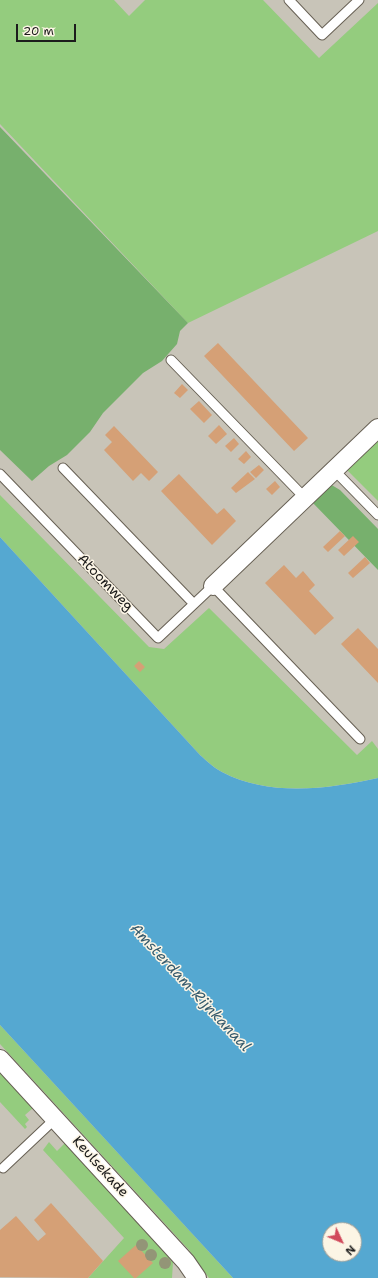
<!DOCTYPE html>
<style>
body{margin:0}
#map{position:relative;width:378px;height:1278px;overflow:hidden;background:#f1ddbc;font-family:"Shantell Sans",sans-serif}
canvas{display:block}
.north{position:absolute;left:322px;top:1222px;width:40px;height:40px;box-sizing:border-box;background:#fcf5e5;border:1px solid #a29e95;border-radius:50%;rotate:134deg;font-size:11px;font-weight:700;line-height:16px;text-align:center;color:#1c1c1c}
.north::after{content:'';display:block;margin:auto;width:14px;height:18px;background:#d1495b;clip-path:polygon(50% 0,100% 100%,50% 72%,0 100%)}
.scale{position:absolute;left:16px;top:24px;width:60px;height:18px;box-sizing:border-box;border:2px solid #1c1c1c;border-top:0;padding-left:5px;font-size:12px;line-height:14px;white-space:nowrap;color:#1c1c1c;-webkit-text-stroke:3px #fcf5e5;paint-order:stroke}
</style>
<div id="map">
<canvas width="378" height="1278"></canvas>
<div class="north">N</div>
<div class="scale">20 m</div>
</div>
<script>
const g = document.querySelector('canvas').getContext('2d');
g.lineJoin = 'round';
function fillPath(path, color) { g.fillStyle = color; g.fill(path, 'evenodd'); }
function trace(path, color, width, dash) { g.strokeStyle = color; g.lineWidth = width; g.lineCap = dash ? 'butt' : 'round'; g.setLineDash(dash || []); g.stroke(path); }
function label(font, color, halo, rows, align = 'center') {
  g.font = font + ' "Shantell Sans",sans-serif'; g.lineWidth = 3; g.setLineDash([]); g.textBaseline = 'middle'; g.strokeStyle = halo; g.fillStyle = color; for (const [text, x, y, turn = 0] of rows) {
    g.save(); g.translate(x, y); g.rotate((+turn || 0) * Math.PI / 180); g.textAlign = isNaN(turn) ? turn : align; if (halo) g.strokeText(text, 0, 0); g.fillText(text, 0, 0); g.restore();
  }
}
const industrial = new Path2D(`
 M0,0H378V778L200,755L0,537Z
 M0,1025L181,1221L233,1278H0Z`);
const green = new Path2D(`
 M0,0H114L129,16L145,0H263L319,58L378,3V231L188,323L0,124Z
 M378,438V501L346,469Z
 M0,495L149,647L164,649L209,608L357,755L372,741L378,749V778C329,789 269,797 222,772C214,768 207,761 200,755L0,537Z
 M0,1025L233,1278H209L189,1250L0,1044Z
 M0,1072L33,1108L25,1115L29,1120L25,1124L27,1127L25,1129L0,1102Z
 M49,1142L57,1151L65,1143L68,1146L173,1262L172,1278H88L124,1238L43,1150Z`);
const forest = new Path2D(`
 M0,127L188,323L180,331L177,344L162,361L143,373L103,413L90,432L67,455L49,466L32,481L0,450Z
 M330,484L340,490L378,529V570L312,502Z`);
const water = new Path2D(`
 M0,537L200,755C207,761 214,768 222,772C269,797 329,789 378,778V1278H233L0,1025ZM330,1230H354V1254H330Z`);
const building = new Path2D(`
 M218,343L308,438L294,451L204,356Z
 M182,384L188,390L180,398L174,393Z
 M199,401L212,415L204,423L190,409Z
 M219,425L227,434L216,444L208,436Z
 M114,426L158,472L149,481L141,473L133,481L104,450L112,442L105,435Z
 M234,438L239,444L231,452L225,446Z
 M246,451L251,457L244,464L238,459Z
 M259,465L264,470L256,478L250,472Z
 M248,472L255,479L236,493L231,488Z
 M179,474L217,514L224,508L236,521L212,545L161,491Z
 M275,481L280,487L272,495L266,489Z
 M340,531L345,536L328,552L323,547Z
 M353,536L359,542L344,556L338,550Z
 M365,557L370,563L353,578L348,573Z
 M284,565L296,578L303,571L315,585L309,591L334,618L315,635L265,583Z
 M358,628L378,649V683L341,644Z
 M139,661L145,667L140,672L134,666Z
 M51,1203L103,1261L88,1278L0,1277V1230L16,1216L38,1241L46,1234L34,1220Z
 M136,1245L153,1263L136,1278H134L118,1261Z`);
const lane = new Path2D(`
 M289,0L322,35L359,0
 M171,360L305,498
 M63,468L194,604
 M334,470L378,515
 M0,474L158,638L213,586L360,739
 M3,1168L56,1118`);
const street = new Path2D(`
 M213,586L378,428
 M0,1059L186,1262L197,1278`);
const trees = [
 [142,1245],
 [151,1255],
 [165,1263]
];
const streetNames = [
 ["Atoomweg",105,583,46],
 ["Keulsekade",100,1167,48]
];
const waterNames = [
 ["Amsterdam-Rijnkanaal",190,988,47]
];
fillPath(industrial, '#c8c4b8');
fillPath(green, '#94cc7e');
fillPath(forest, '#77b06d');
fillPath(water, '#55a8d1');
fillPath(building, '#d5a076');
trace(lane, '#676054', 11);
trace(street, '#676054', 20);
trace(lane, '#fff', 9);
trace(street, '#fff', 18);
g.fillStyle = '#939577';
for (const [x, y] of trees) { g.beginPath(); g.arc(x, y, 6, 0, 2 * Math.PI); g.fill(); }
label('14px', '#1c1c1c', '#fcf5e5', streetNames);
label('italic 15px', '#365b6d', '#fcf5e5', waterNames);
</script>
